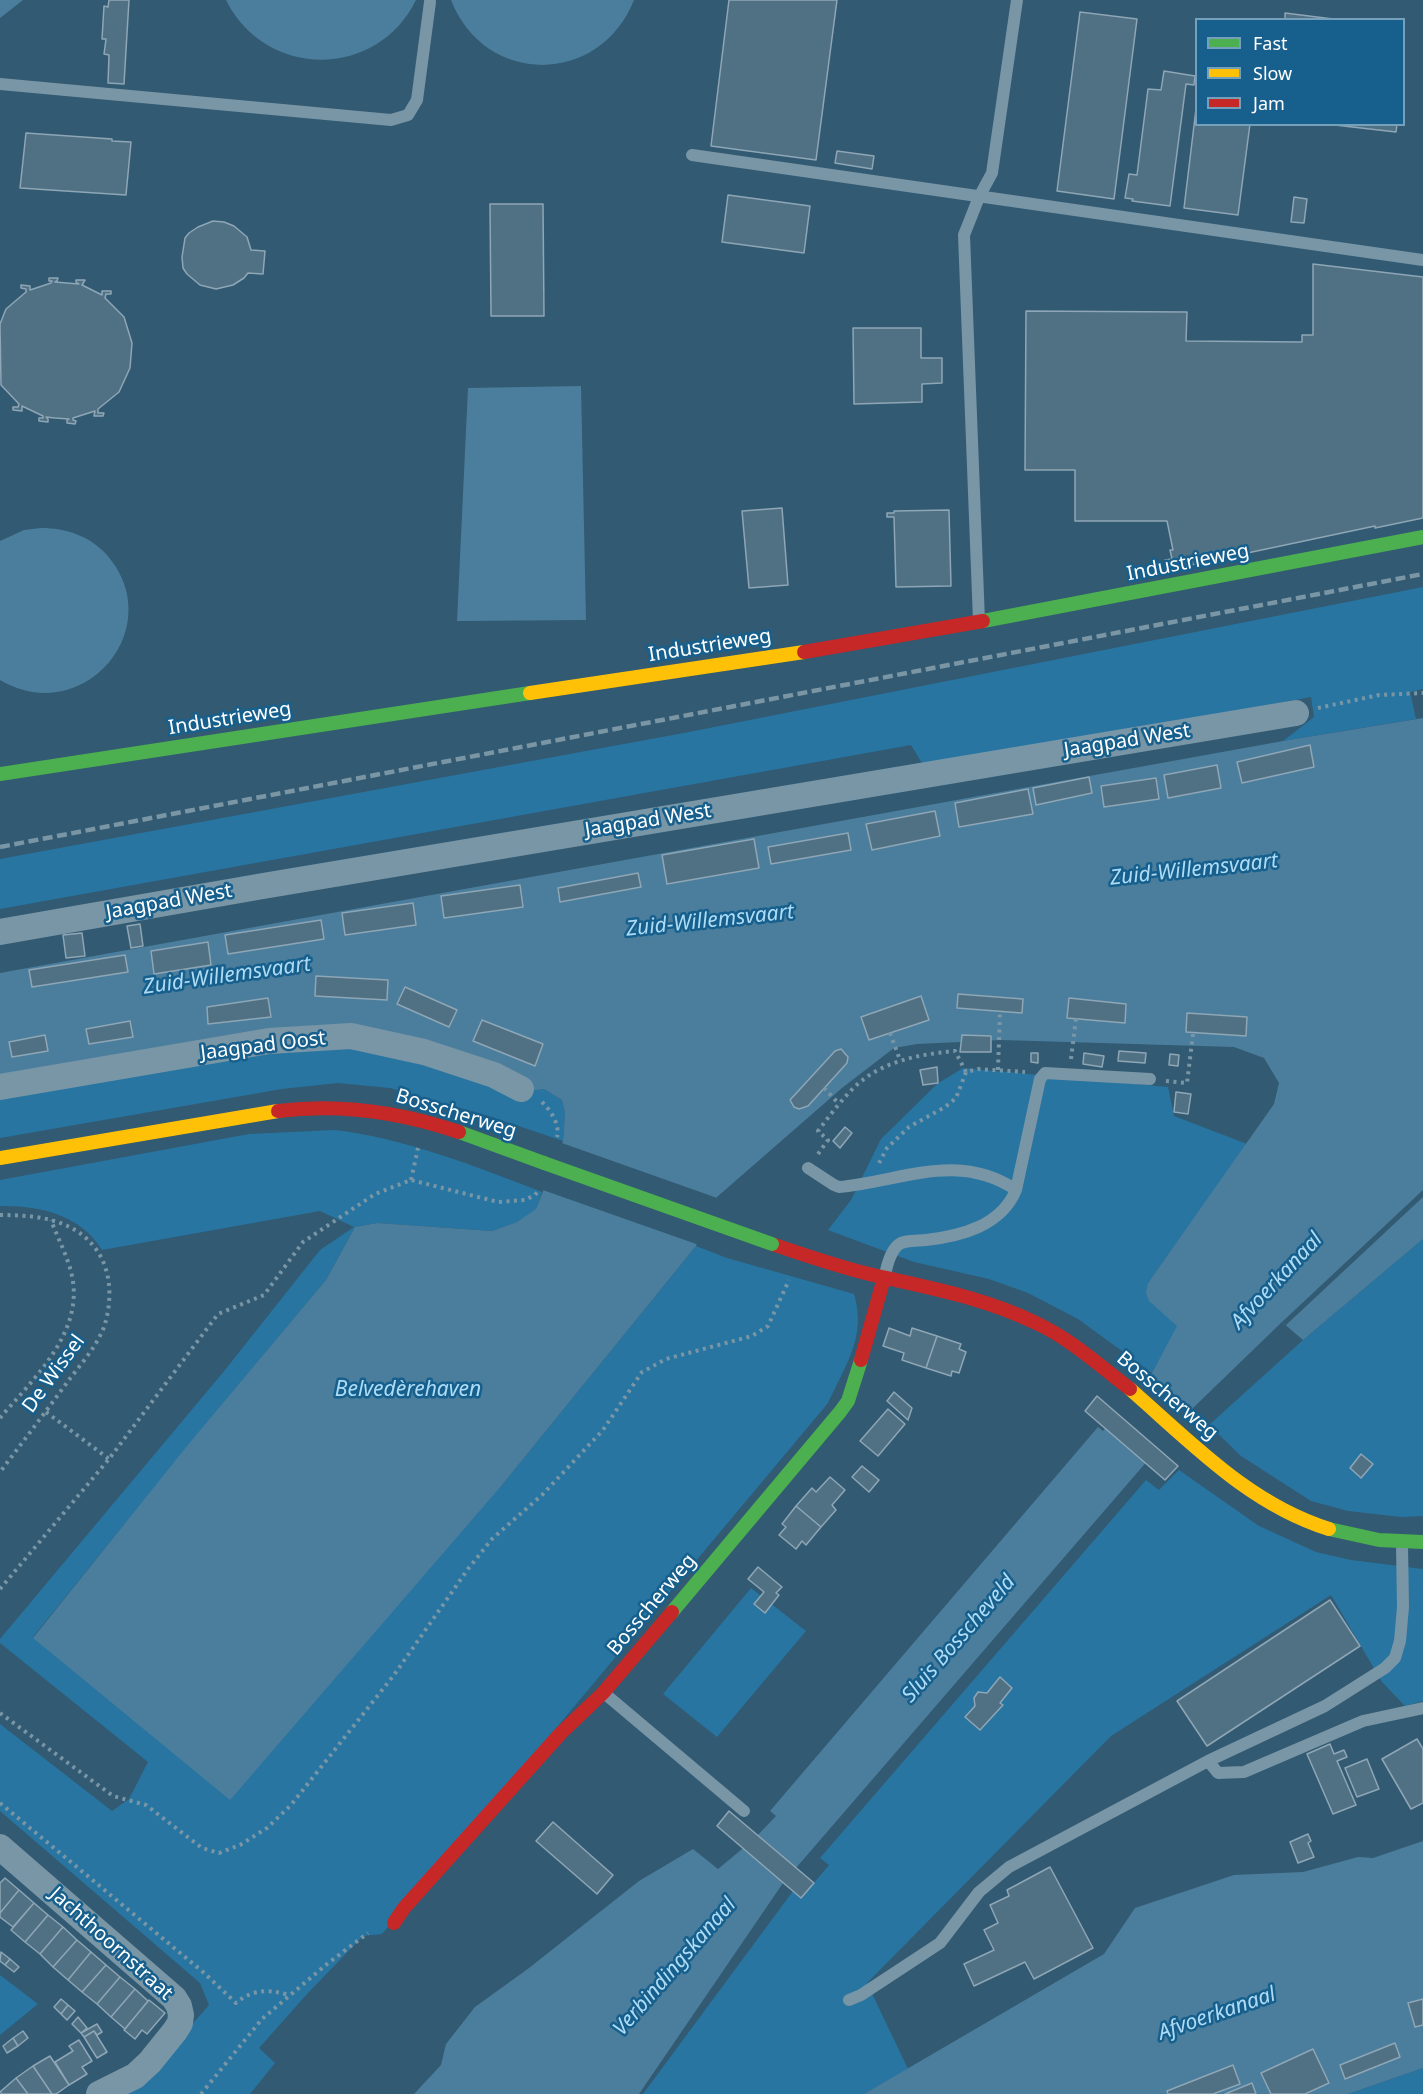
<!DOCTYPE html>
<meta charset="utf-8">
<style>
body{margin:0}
#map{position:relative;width:1423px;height:2094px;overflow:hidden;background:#325a72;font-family:"Noto Sans",sans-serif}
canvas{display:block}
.legend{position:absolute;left:1195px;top:18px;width:210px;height:108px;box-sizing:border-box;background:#17608d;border:2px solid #74a0bb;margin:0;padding:8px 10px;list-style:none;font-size:18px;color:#fff}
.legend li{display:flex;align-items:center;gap:12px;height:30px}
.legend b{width:30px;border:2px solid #74a0bb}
</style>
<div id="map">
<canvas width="1423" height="2094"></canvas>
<ul class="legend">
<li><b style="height:8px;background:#4caf50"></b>Fast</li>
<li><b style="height:8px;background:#ffc107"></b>Slow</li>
<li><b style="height:8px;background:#c62828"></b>Jam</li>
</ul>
</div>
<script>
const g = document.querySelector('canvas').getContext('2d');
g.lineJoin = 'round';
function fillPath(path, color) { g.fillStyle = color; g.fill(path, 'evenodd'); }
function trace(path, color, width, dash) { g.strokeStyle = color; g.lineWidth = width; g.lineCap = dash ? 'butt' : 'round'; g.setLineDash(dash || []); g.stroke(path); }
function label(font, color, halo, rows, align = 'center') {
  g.font = font + ' "Noto Sans",sans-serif'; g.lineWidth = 5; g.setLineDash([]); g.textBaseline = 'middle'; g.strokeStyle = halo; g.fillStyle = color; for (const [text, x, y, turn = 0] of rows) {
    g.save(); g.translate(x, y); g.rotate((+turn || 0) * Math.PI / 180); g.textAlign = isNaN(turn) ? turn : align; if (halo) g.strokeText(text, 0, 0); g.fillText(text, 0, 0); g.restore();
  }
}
const green = new Path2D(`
 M1423,587V689L1410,692L1416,719L1283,741L1314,717L1311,697L925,768L911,745L0,909V859L689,732Z
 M340,1041L529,1091L544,1089L562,1100L565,1113L563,1141L492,1117L390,1088L338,1083L282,1089L0,1138V1093Z
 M963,1068L1168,1087L1174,1116L1247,1144L1148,1283L1166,1315L1178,1326L1152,1373L1078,1319L1028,1293L989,1279L914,1262L828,1230L851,1200L881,1139L937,1084Z
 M335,1130C404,1138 478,1167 542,1192L536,1210L517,1222L492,1231L377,1223L355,1227L326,1280L187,1447L33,1637L502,1485L696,1246L727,1258L854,1294C867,1336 845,1366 828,1403L460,1843L382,1934L363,1936L308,1993L259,2048L275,2063L250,2094H124L141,2083L209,2005L200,1983L0,1811V1724L112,1811L129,1799L148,1762L0,1643V1639L225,1370L320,1250L354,1227L320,1211L102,1250C81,1215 39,1205 0,1206V1180L249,1134Z
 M1423,1239V1516L1401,1517L1348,1511L1311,1501L1241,1456L1209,1425L1303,1340Z
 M1179,1470L1259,1526L1316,1552L1351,1560L1423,1569V1701L1405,1706L1382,1682L1331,1595L1111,1736L867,1983L908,2069L864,2094H643L793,1891L802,1897L829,1865L820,1858L1146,1480L1159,1490Z
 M751,1588L806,1631L717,1737L663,1694Z
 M0,1975L38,2004L0,2035Z
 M1423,2068V2094H1348Z`);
const water = new Path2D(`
 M0,0H23L0,18Z
 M226,0H416C377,80 265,79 226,0Z
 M451,0H634C600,86 485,87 451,0Z
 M581,386L586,620L457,621L468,388Z
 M41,528C66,528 90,536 107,555C170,628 83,729 0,680V541L24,530Z
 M1423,718V1239L1303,1340L1282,1322L1193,1408L783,1883L639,2094H414L441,2065L446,2044L475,2007L529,1968L639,1881L693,1849L718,1869L753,1840L776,1816L770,1811L1098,1427L1103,1431L1152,1373L1177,1326L1149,1301L1146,1293L1148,1283L1274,1104L1279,1083L1264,1058L1234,1047L1001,1040L917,1044L894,1048L842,1088L717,1197L696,1246L502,1485L230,1800L33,1638L187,1446L326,1280L355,1227L377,1223L492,1231L517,1222L536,1209L563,1141L565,1113L562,1100L544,1089L529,1091L356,1031L0,1081V973L1283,741Z
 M1423,1841V2068L1348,2094H864L1104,1954L1135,1908L1234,1875L1303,1872L1358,1857L1373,1858Z`);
const pier = new Path2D(`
 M559,1142L720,1199L699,1245L540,1189Z
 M1423,1190V1197L1286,1325L1282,1322Z
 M1148,1373L1194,1411L1160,1450L1115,1412Z`);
const building = new Path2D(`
 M109,0H129L124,84L108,83L109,55L104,54L106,39H102L104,6L108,7Z
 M729,0H837L816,160L711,146Z
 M1080,12L1137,19L1114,199L1057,191Z
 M1285,13L1341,20H1285Z
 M1164,71L1195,76L1194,85L1186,84L1170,206L1132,201L1133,199L1125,198L1129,174L1137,175L1148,89L1161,90Z
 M1196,109V124H1250L1238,215L1184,208Z
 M1326,124H1397L1396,132Z
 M26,133L112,139V141L131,142L126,195L20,188Z
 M837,151L874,156L872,169L835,163Z
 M728,195L810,206L804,253L722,242Z
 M1294,197L1307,199L1304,223L1291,222Z
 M490,204H543L544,316H491Z
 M213,221L224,222L234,226L247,237L251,250L265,251L263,274L248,273L244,278L233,285L216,289L200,285L187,274L183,268L182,257L185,238L189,233L198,227Z
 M1313,264L1423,277V518L1375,528V526L1167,570L1165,560L1172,559L1170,550H1173L1167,521H1075V470H1025L1026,311L1187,312L1186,341L1302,342V335H1313Z
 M49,278H58L57,281L55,282L79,284L76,282V280H85L82,285L102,295V291H111V294H106L105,298L124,317L132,343L130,368L119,392L98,409V413H104L103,416H94L95,411L73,418V420L76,421L75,424L67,423V420L69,419L55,418L46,417L48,419V422L39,421V418H43V416L22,406V411L13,410V407H18L19,404L1,385L0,324L6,309L26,292V289L21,288V285L30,286V290L51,283L52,281H49Z
 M853,328H921V358H942V383L922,384V402L854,404Z
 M782,508L788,585L749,588L742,511Z
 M949,510L951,586L896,587L894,517H887V513H894V511Z
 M1310,745L1314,767L1242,783L1237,762Z
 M1217,765L1221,788L1168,798L1164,775Z
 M1089,777L1092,793L1036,805L1033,788Z
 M1156,778L1159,799L1104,807L1101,786Z
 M1028,789L1033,814L959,827L955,803Z
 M935,811L940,836L872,850L866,824Z
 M848,833L851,850L771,864L768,847Z
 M754,839L759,868L667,884L662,855Z
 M638,873L641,887L560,902L558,888Z
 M520,885L523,907L444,918L441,896Z
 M413,903L416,925L345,935L342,913Z
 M321,920L324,939L228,954L225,935Z
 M140,924L143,946L131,948L127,926Z
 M82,933L85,956L66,958L63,935Z
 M208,942L211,965L154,974L151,951Z
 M125,955L128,972L32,987L29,970Z
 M316,976L388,980L387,1000L315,996Z
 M405,987L457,1010L449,1027L397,1004Z
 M958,994L1023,999L1022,1013L957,1008Z
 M921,996L929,1020L869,1040L861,1017Z
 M268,998L271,1017L208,1024L207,1007Z
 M1069,998L1126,1004L1125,1023L1067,1018Z
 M1187,1013L1247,1017L1246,1036L1186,1032Z
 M482,1020L543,1044L535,1066L473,1041Z
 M130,1021L133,1037L89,1044L86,1029Z
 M45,1035L48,1051L12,1057L9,1042Z
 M962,1035L991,1036V1052H960Z
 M841,1049L848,1057L847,1063L808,1106L799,1109L794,1107L790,1100L835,1051Z
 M1119,1051L1146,1053L1145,1063L1118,1061Z
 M1031,1053H1038V1063L1031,1062Z
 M1084,1053L1104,1056L1102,1067L1083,1064Z
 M1170,1054L1179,1055L1178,1066L1169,1065Z
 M937,1067L938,1083L923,1085L920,1070Z
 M1176,1092L1191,1094L1188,1114L1174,1112Z
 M845,1127L852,1133L840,1148L833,1141Z
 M889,1328L910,1336L912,1328L937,1336L926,1368L902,1360L904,1353L883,1346Z
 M937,1336L961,1344L959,1349L966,1352L959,1373L952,1371L951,1376L926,1368Z
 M894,1392L912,1408L908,1420L887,1401Z
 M1097,1396L1178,1466L1165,1480L1085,1411Z
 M888,1409L905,1424L878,1456L860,1441Z
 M1361,1454L1373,1464L1361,1478L1350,1468Z
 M862,1466L879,1480L869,1492L852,1477Z
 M830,1477L845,1490L832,1505L836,1510L821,1527L796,1506L812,1488L816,1492Z
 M796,1506L821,1527L806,1545L802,1541L796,1549L779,1535L786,1527L782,1524Z
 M758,1567L782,1587L776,1593L779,1595L765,1613L754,1604L764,1592L748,1579Z
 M1330,1600L1360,1646L1207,1746L1177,1701Z
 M1000,1677L1012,1688L1000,1703L1003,1705L980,1730L965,1717L975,1706L974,1698L978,1692L987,1693Z
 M1417,1739L1423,1749V1803L1411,1809L1382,1759Z
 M1330,1744L1334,1754L1344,1750L1347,1757L1337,1761L1356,1805L1333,1814L1307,1754Z
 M1367,1759L1379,1789L1357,1797L1345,1768Z
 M729,1811L814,1883L801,1898L717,1826Z
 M553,1822L613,1875L597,1894L536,1841Z
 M1308,1834L1311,1841L1308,1843L1314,1857L1298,1863L1290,1842Z
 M1050,1867L1093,1948L1034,1979L1025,1962L974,1986L964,1964L994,1950L984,1930L998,1923L990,1905L1009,1896L1007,1890Z
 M5,1878L19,1890L0,1913V1883Z
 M19,1890L34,1903L13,1927L0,1917V1913Z
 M34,1903L48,1915L25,1942L11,1930Z
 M48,1915L63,1927L40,1954L25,1942Z
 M63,1927L77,1940L53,1967L40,1954Z
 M77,1940L91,1952L68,1980L53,1967Z
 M1,1952L10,1959L5,1965L0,1961Z
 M91,1952L106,1965L82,1992L68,1980Z
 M10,1959L19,1967L14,1972L5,1965Z
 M106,1965L120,1977L97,2004L82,1992Z
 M120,1977L135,1989L111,2017L97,2004Z
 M135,1989L148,2001L125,2029L111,2017Z
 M61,1999L68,2005L61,2014L54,2007Z
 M1423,1999V2025L1415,2027L1408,2003Z
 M149,2000L165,2013L147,2034L142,2030L135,2039L124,2030Z
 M68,2005L75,2011L67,2020L61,2014Z
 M78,2017L87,2028L81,2033L72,2024Z
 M97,2024L102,2032L97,2035L94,2031L84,2037L81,2033Z
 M23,2031L28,2038L18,2046L13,2038Z
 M94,2031L107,2052L97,2058L84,2037Z
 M13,2038L18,2046L7,2053L3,2046Z
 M79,2040L92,2061L82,2067L87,2074L69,2085L55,2062L73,2051L69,2046Z
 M1395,2043L1400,2057L1345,2079L1340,2065Z
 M1313,2049L1329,2083L1305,2094H1271L1261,2073Z
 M50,2056L69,2085L56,2094H52L33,2066Z
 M1233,2065L1240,2084L1213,2094H1168L1167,2091Z
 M33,2066L52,2094H28L16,2078Z
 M16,2078L28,2094H2L0,2092Z
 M1252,2083L1256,2094H1225Z`);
const path = new Path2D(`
 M1318,708L1379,695L1423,693
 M890,1033L900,1060
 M1071,1059L1076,1018
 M998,1070L1000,1012
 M1166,1081L1187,1083L1193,1034
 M824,1088L839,1104
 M542,1102C551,1111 560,1124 557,1137
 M818,1154L828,1140L818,1131C831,1114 844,1096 860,1082C887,1060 922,1054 955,1051L966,1072
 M879,1163L887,1148L909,1127L945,1107L956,1098L966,1072L978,1069L1025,1072
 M411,1180L418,1148
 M0,1215C37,1215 76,1219 98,1252C112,1274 112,1302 104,1327C96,1348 79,1366 66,1384C44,1414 22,1443 0,1472
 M46,1412L109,1459
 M0,1418C33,1379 84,1333 72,1276C68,1257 58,1239 51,1220
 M0,1589L109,1459L218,1314L264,1295L303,1242L375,1194L411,1180L498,1202L525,1200L535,1195L539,1190
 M0,1713L113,1796L146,1805L202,1848L219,1853L240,1845L267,1828L291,1805L394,1675L468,1569L492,1539L543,1494L603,1430L642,1372L666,1359L752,1336L768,1326L789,1280
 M0,1803L203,1972L236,2003C253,1989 268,1989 289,1995
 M201,2094L262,2019L327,1964L368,1933`);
const lane = new Path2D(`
 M0,84L391,120L408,115L417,100L430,2
 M692,155L1423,260
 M979,621L964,235L979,197L992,173L1017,0
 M808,1168L834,1185L839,1187C902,1181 958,1151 1016,1190
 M885,1275C887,1265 890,1252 898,1245C904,1240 917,1241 926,1240C961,1236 1001,1226 1016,1190L1040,1079L1045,1073L1150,1079
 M604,1693L744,1811
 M1208,1761L1218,1773L1244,1772L1363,1721L1423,1708
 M849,2000L861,1995L940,1943L979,1892L1009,1867L1208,1761L1325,1706L1385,1668L1395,1658L1400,1641L1403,1607L1402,1544`);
const street = new Path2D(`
 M0,932L263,886L1296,713
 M0,1087L269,1041L351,1036L424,1052L494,1075L521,1089
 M0,1847L174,1998L179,2006L181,2015L180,2023L175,2031L150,2062L135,2076L99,2094`);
const fast = new Path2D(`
 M983,621L1423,537
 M0,774L530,693
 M459,1132L544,1163
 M1329,1529L1379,1540L1423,1542
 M672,1612L840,1412L848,1401L861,1360`);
const slow = new Path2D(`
 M530,693L804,652
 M0,1158L278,1111
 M1130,1389C1192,1443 1249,1504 1329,1529`);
const jam = new Path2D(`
 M804,652L983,621
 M278,1111C341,1103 400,1112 459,1132
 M772,1244C804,1255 836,1266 869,1274C925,1287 983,1297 1036,1323C1071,1339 1100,1366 1130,1389
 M861,1360L884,1278
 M394,1923L404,1908L561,1733L603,1693L672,1612`);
const rail = new Path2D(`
 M0,847L1423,574`);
const fastBridge = new Path2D(`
 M544,1163L772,1244`);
const streetNames = [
 ["Industrieweg",1188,563,-11],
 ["Industrieweg",710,646,-9],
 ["Industrieweg",230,719,-9],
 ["Jaagpad West",1127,741,-9],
 ["Jaagpad West",648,821,-9],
 ["Jaagpad West",169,902,-10],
 ["Jaagpad Oost",263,1046,-7],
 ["Bosscherweg",456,1114,17],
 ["De Wissel",54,1374,-54],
 ["Bosscherweg",1167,1396,40],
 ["Bosscherweg",652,1605,-50],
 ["Jachthoornstraat",111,1944,42]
];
const waterNames = [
 ["Zuid-Willemsvaart",1194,870,-6],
 ["Zuid-Willemsvaart",710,921,-6],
 ["Zuid-Willemsvaart",227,976,-8],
 ["Afvoerkanaal",1277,1281,-47],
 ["Belvedèrehaven",408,1390],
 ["Sluis Bosscheveld",959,1639,-49],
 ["Verbindingskanaal",675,1967,-49],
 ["Afvoerkanaal",1217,2014,-19]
];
fillPath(green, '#2875a2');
fillPath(water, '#4b7e9d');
fillPath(pier, '#325a72');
fillPath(building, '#507184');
trace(building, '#8ea6b5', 1.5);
trace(path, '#7996a6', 4, [3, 4.5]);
trace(lane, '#7996a6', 12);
trace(street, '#7996a6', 26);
trace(fast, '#4caf50', 14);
trace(slow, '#ffc107', 14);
trace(jam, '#c62828', 14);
trace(rail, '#7a96a5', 4.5, [10, 4.5]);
trace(fastBridge, '#4caf50', 14);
label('20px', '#fff', '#17608d', streetNames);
label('italic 21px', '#aedcf6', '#17608d', waterNames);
</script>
